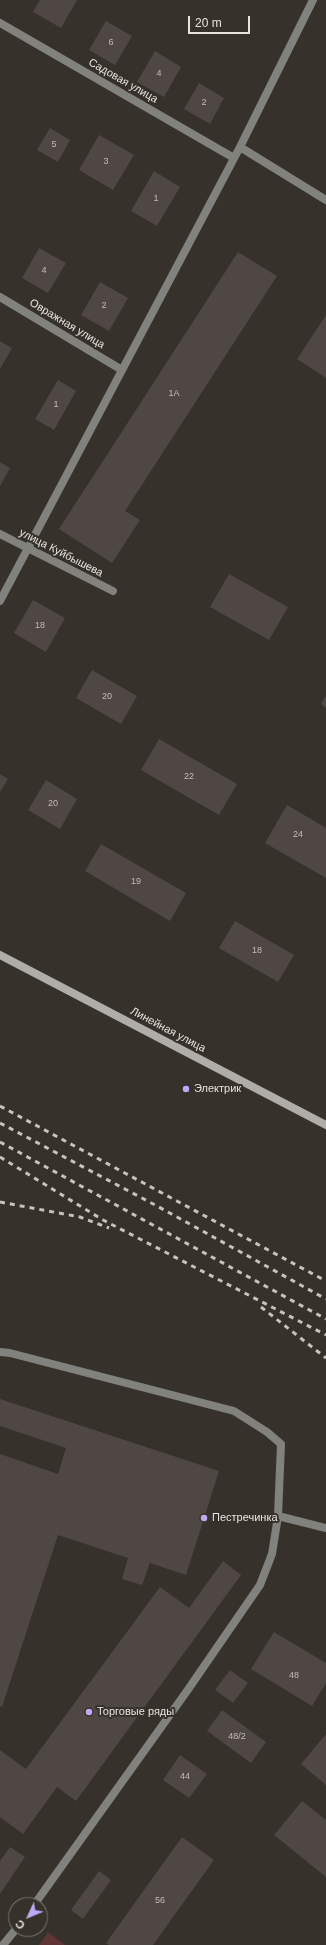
<!DOCTYPE html>
<meta charset="utf-8">
<style>
body{margin:0}
#map{position:relative;width:326px;height:1945px;overflow:hidden;background:#36312a;font-family:Arial,sans-serif}
canvas{display:block}
.north{position:absolute;left:8px;top:1897px;width:40px;height:40px;box-sizing:border-box;background:#36312a;border:1px solid #7d7872;border-radius:50%;rotate:226deg;font-size:11px;font-weight:700;line-height:16px;text-align:center;color:#e7e3df}
.north::after{content:'';display:block;margin:auto;width:14px;height:18px;background:#bda9f5;clip-path:polygon(50% 0,100% 100%,50% 72%,0 100%)}
.scale{position:absolute;left:188px;top:16px;width:62px;height:18px;box-sizing:border-box;border:2px solid #e7e3df;border-top:0;padding-left:5px;font-size:12px;line-height:14px;white-space:nowrap;color:#e7e3df;-webkit-text-stroke:3px #36312a;paint-order:stroke}
</style>
<div id="map">
<canvas width="326" height="1945"></canvas>
<div class="north">С</div>
<div class="scale">20 m</div>
</div>
<script>
const g = document.querySelector('canvas').getContext('2d');
g.lineJoin = 'round';
function fillPath(path, color) { g.fillStyle = color; g.fill(path, 'evenodd'); }
function trace(path, color, width, dash) { g.strokeStyle = color; g.lineWidth = width; g.lineCap = dash ? 'butt' : 'round'; g.setLineDash(dash || []); g.stroke(path); }
function label(font, color, halo, rows, align = 'center') {
  g.font = font + ' Arial,sans-serif'; g.lineWidth = 4; g.setLineDash([]); g.textBaseline = 'middle'; g.strokeStyle = halo; g.fillStyle = color; for (const [text, x, y, turn = 0] of rows) {
    g.save(); g.translate(x, y); g.rotate((+turn || 0) * Math.PI / 180); g.textAlign = isNaN(turn) ? turn : align; if (halo) g.strokeText(text, 0, 0); g.fillText(text, 0, 0); g.restore();
  }
}
const green = new Path2D(`
 M48,1932L65,1945H39Z`);
const building = new Path2D(`
 M40,0H77L61,28L33,12Z
 M106,21L132,36L115,65L89,50Z
 M155,51L181,67L164,97L137,82Z
 M199,83L224,98L210,124L184,109Z
 M50,128L70,140L58,162L37,150Z
 M99,135L134,155L113,190L79,170Z
 M154,171L180,187L157,226L131,211Z
 M39,248L66,263L48,293L22,278Z
 M238,252L277,276L125,511L140,520L112,563L59,529Z
 M100,282L128,298L109,331L81,315Z
 M326,315V378L297,359Z
 M0,341L12,348L0,369Z
 M58,380L76,391L54,430L35,419Z
 M0,462L10,468L0,486Z
 M229,574L288,607L269,640L210,607Z
 M33,600L65,618L46,652L14,633Z
 M92,670L137,696L121,724L76,698Z
 M326,696V708L321,704Z
 M159,739L237,784L219,815L141,770Z
 M0,774L8,779L0,792Z
 M46,780L77,799L60,829L28,810Z
 M287,805L326,828V878L265,843Z
 M101,844L186,893L170,921L85,871Z
 M235,921L294,955L278,982L219,948Z
 M0,1399L219,1471L186,1575L150,1563L142,1585L122,1579L128,1558L58,1535L2,1707L0,1706V1454L58,1474L66,1448L0,1426Z
 M223,1561L241,1575L76,1801L57,1787L23,1834L0,1817V1750L26,1769L160,1587L189,1608Z
 M274,1632L326,1663V1683L312,1706L251,1669Z
 M230,1670L248,1683L233,1703L215,1690Z
 M222,1710L266,1742L251,1763L207,1731Z
 M326,1734V1785L301,1764Z
 M180,1755L207,1774L189,1798L163,1780Z
 M302,1801L326,1820V1877L274,1835Z
 M182,1837L214,1860L153,1945H109L106,1943Z
 M10,1847L25,1857L0,1894V1861Z
 M99,1871L111,1880L83,1919L71,1910Z`);
const street = new Path2D(`
 M0,23L234,158
 M240,147L326,200
 M0,297L122,370
 M0,534L113,591
 M0,601L240,147L313,0
 M0,1352L10,1353L234,1411L267,1432L281,1444L278,1516L272,1554L260,1585L187,1691L34,1905
 M278,1516L326,1528
 M3,1945L16,1929`);
const secondary = new Path2D(`
 M0,955L326,1125`);
const rail = new Path2D(`
 M0,1106L326,1281
 M0,1123L157,1206L326,1299
 M0,1142L326,1319
 M0,1157L103,1220L326,1335
 M0,1202L80,1217L109,1228
 M261,1307L326,1358`);
const markers = [
 [186,1089,4,"#bda9f5"],
 [204,1518,4,"#bda9f5"],
 [89,1712,4,"#bda9f5"]
];
const numberNames = [
 ["6",111,43],
 ["4",159,74],
 ["2",204,103],
 ["5",54,145],
 ["3",106,162],
 ["1",156,199],
 ["4",44,271],
 ["2",104,306],
 ["1А",174,394],
 ["1",56,405],
 ["18",40,626],
 ["20",107,697],
 ["22",189,777],
 ["20",53,804],
 ["24",298,835],
 ["19",136,882],
 ["18",257,951],
 ["48",294,1676],
 ["48/2",237,1737],
 ["44",185,1777],
 ["56",160,1901]
];
const streetNames = [
 ["Садовая улица",123,81,30],
 ["Овражная улица",67,324,31],
 ["улица Куйбышева",61,553,27],
 ["Линейная улица",168,1030,28]
];
const poiNames = [
 ["Электрик",194,1089],
 ["Пестречинка",212,1518],
 ["Торговые ряды",97,1712]
];
fillPath(green, '#5e3435');
fillPath(building, '#4f4743');
trace(street, '#81817d', 8);
trace(secondary, '#aeada7', 8);
trace(rail, '#c6c2bd', 3, [5, 5]);
for (const [x, y, r, color] of markers) { const dot = new Path2D(); dot.arc(x, y, r, 0, 2 * Math.PI); g.fillStyle = color; g.fill(dot); trace(dot, '#36312a', 1.5); }
label('9px', '#c1bcb8', null, numberNames);
label('11px', '#e7e3df', '#36312a', streetNames);
label('11px', '#e7e3df', '#36312a', poiNames, 'left');
</script>
